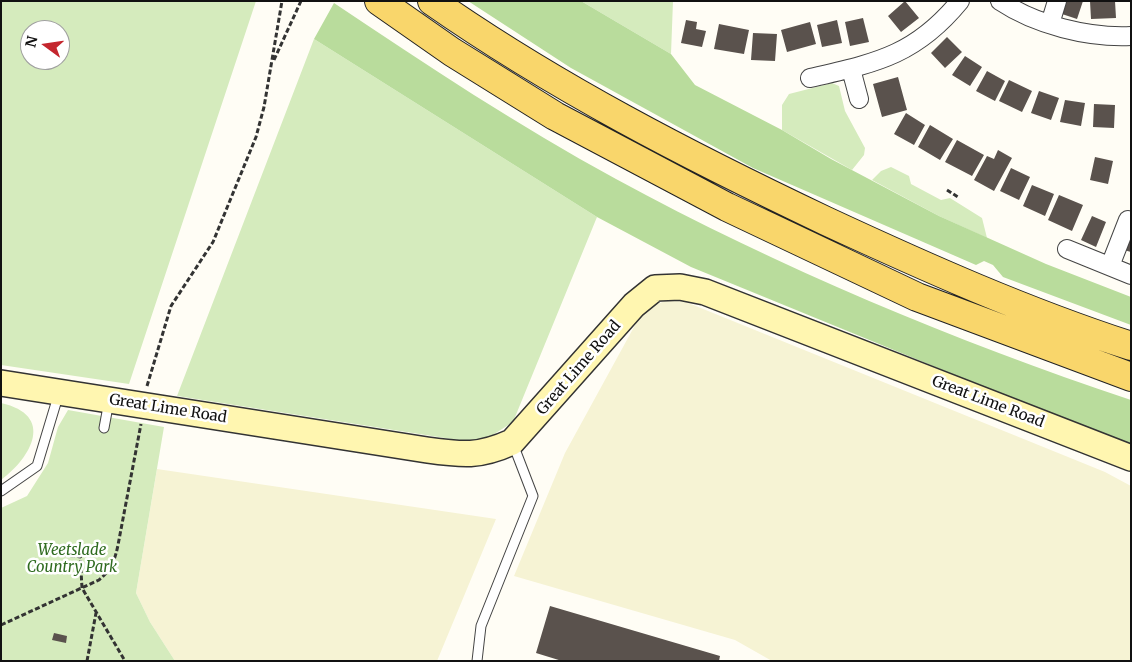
<!DOCTYPE html>
<style>
body{margin:0}
#map{position:relative;width:1132px;height:662px;overflow:hidden;background:#fffdf5;font-family:Merriweather,serif}
canvas{display:block}
.frame{position:absolute;inset:0;border:2px solid #111;pointer-events:none}
.north{position:absolute;left:20px;top:20px;width:50px;height:50px;box-sizing:border-box;background:#fff;border:1px solid #a0a0a0;border-radius:50%;rotate:284deg;font-size:14px;font-weight:700;line-height:20px;text-align:center;color:#111}
.north::after{content:'';display:block;margin:auto;width:18px;height:22px;background:#c4262e;clip-path:polygon(50% 0,100% 100%,50% 72%,0 100%)}
</style>
<div id="map">
<canvas width="1132" height="662"></canvas>
<div class="frame"></div>
<div class="north">N</div>
</div>
<script>
const g = document.querySelector('canvas').getContext('2d');
g.lineJoin = 'round';
function fillPath(path, color) { g.fillStyle = color; g.fill(path, 'evenodd'); }
function trace(path, color, width, dash) { g.strokeStyle = color; g.lineWidth = width; g.lineCap = dash ? 'butt' : 'round'; g.setLineDash(dash || []); g.stroke(path); }
function label(font, color, halo, rows, align = 'center') {
  g.font = font + ' Merriweather,serif'; g.lineWidth = 5; g.setLineDash([]); g.textBaseline = 'middle'; g.strokeStyle = halo; g.fillStyle = color; for (const [text, x, y, turn = 0] of rows) {
    g.save(); g.translate(x, y); g.rotate((+turn || 0) * Math.PI / 180); g.textAlign = isNaN(turn) ? turn : align; if (halo) g.strokeText(text, 0, 0); g.fillText(text, 0, 0); g.restore();
  }
}
const farmland = new Path2D(`
 M681,300L1105,472L1131,486V661H772L735,640L514,576L565,453L640,316L655,305L665,301Z
 M157,469L496,519L437,661H175L150,622L136,593Z`);
const green = new Path2D(`
 M1,1H256L129,384L1,365ZM30,30H60V60H30Z
 M581,1H673L671,54Z
 M314,39L597,217L513,422L488,438L464,441L177,396Z
 M832,83L839,86L845,111L865,148L864,155L852,170L782,130V105L789,94Z
 M891,167L909,176L911,184L941,200L950,198L982,218L987,238L939,216L872,180L881,171Z
 M1,403C55,415 32,457 1,480Z
 M68,410L164,427L136,593L150,622L175,661H1V508L27,496L48,463L58,427Z`);
const forest = new Path2D(`
 M468,1H581L671,54L695,85L782,130L831,159L939,216L1046,264L1131,297V325L1003,277L993,265L984,261L976,265L753,168L571,68Z
 M334,3C427,65 518,126 616,179C780,268 954,341 1131,400V447L691,267L597,217L314,39Z`);
const building = new Path2D(`
 M905,1L919,18L901,32L888,16Z
 M1066,1H1083L1077,19L1062,14Z
 M1090,1H1115L1116,18L1091,19Z
 M863,18L869,42L850,46L845,22Z
 M686,20L697,22L696,29L706,31L702,47L681,43Z
 M837,20L842,43L822,47L817,25Z
 M810,22L816,44L787,52L781,30Z
 M719,24L749,30L744,54L714,49Z
 M753,33L777,34L775,61L751,60Z
 M947,37L962,52L945,68L931,53Z
 M965,56L982,67L970,86L952,75Z
 M987,71L1005,81L995,101L976,91Z
 M898,77L907,110L882,117L873,84Z
 M1009,80L1032,91L1022,112L999,101Z
 M1039,91L1059,98L1051,120L1031,113Z
 M1065,100L1085,103L1081,126L1060,122Z
 M1094,104L1115,105L1114,128L1093,127Z
 M906,113L925,125L914,145L894,134Z
 M930,125L953,139L940,160L918,147Z
 M957,140L984,155L972,176L945,162Z
 M998,150L1012,158L994,191L974,180L987,156L994,159Z
 M1095,157L1113,161L1108,184L1090,180Z
 M1011,168L1030,177L1019,200L1000,191Z
 M1032,185L1054,194L1045,216L1023,206Z
 M1059,195L1083,205L1072,231L1048,220Z
 M1092,216L1106,222L1096,247L1081,240Z
 M1131,234V252L1124,250Z
 M550,606L720,656L719,661H562L536,653Z
 M54,633L67,636L66,643L52,640Z`);
const path = new Path2D(`
 M274,60L301,1
 M947,190L958,197
 M147,386L171,306L213,242L256,137L264,107L282,1
 M55,547L54,553L81,557
 M80,553L82,588L125,661
 M1,625L99,580C111,570 115,560 118,545L141,424
 M87,661L96,613`);
const lane = new Path2D(`
 M104,428L109,401
 M1,491L37,466L59,393
 M477,661L481,626L533,496L513,444`);
const street = new Path2D(`
 M1000,1C1036,25 1088,38 1131,36
 M1050,24L1057,1
 M851,69L859,99
 M810,78C875,63 915,56 960,1
 M1067,249L1131,275
 M1110,266L1128,220`);
const secondary = new Path2D(`
 M1,383L427,450C463,455 479,457 512,442L634,305L655,288L680,287L705,292L1131,458`);
const primary = new Path2D(`
 M379,1L452,52L555,116L727,207L917,297L1131,377
 M432,1C555,87 691,157 826,221C925,267 1026,312 1131,346`);
const streetNames = [
 ["Great Lime Road",579,368,-49],
 ["Great Lime Road",988,402,21],
 ["Great Lime Road",168,409,9]
];
const parkNames = [
 ["Weetslade",72,551],
 ["Country Park",72,568]
];
fillPath(farmland, '#f6f3d4');
fillPath(green, '#d5ebbd');
fillPath(forest, '#b9dc9c');
fillPath(building, '#5a524d');
trace(lane, '#444', 11);
trace(street, '#444', 20);
trace(secondary, '#333', 28);
trace(primary, '#222', 30);
trace(path, '#333', 3, [5, 2.5]);
trace(lane, '#fff', 9);
trace(street, '#fff', 18);
trace(secondary, '#fff6b0', 25);
trace(primary, '#f9d66b', 28);
label('15px', '#111', '#fff', streetNames);
label('italic 15px', '#2f6b1f', '#fff', parkNames);
</script>
